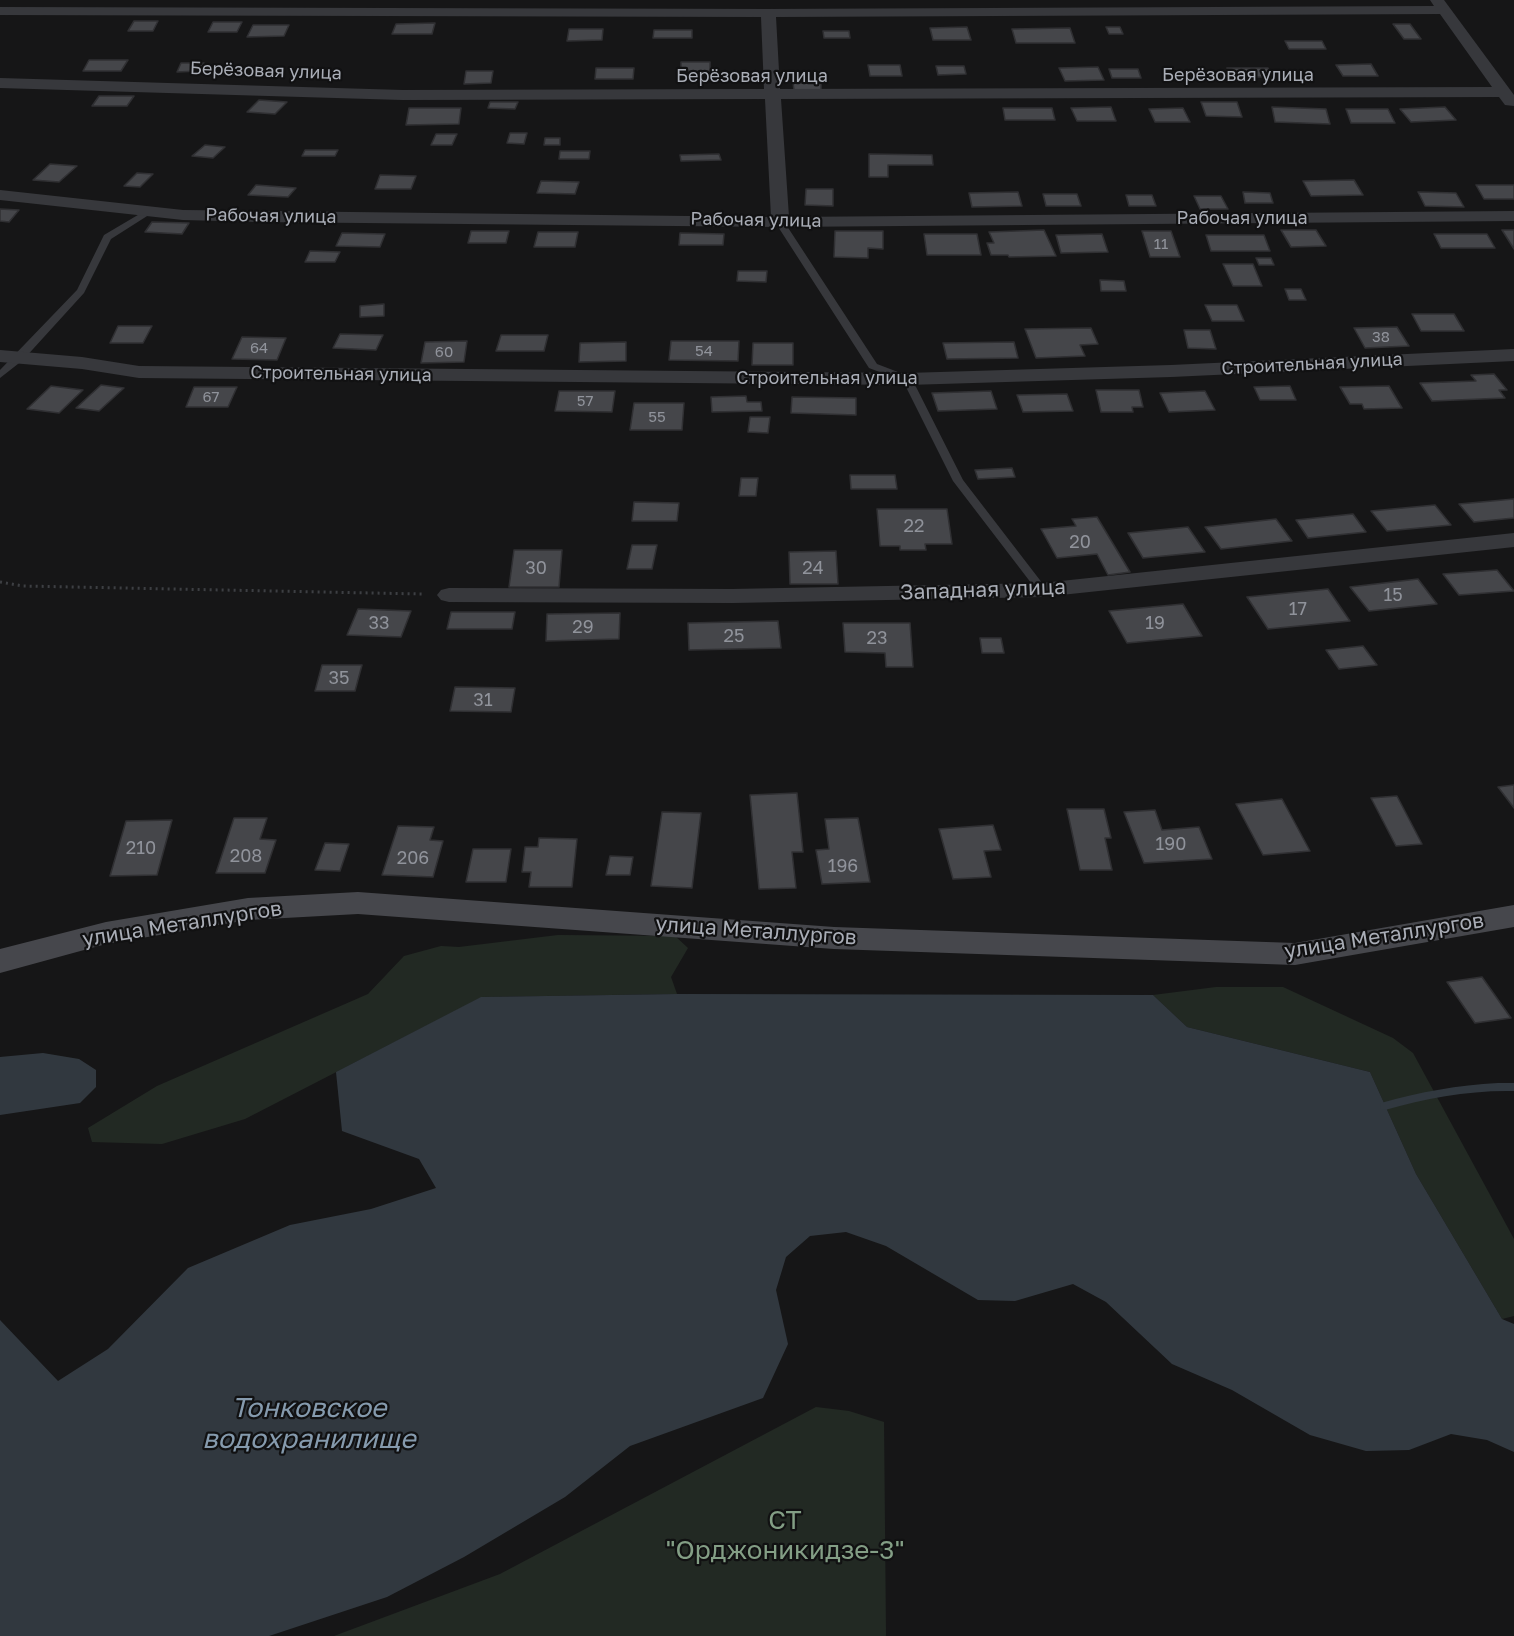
<!DOCTYPE html>
<meta charset="utf-8">
<style>
body{margin:0}
canvas{display:block;background:#161617}
</style>
<canvas width="1514" height="1636"></canvas>
<script>
const g = document.querySelector('canvas').getContext('2d');
g.lineJoin = 'round';
function fillPath(path, color) { g.fillStyle = color; g.fill(path, 'evenodd'); }
function trace(path, color, width, dash) { g.strokeStyle = color; g.lineWidth = width; g.lineCap = dash ? 'butt' : 'round'; g.setLineDash(dash || []); g.stroke(path); }
function label(font, color, halo, rows, align = 'center') {
  g.font = font + ' "Golos Text",sans-serif'; g.lineWidth = 4.5; g.setLineDash([]); g.textBaseline = 'middle'; g.strokeStyle = halo; g.fillStyle = color; for (const [text, x, y, turn = 0] of rows) {
    g.save(); g.translate(x, y); g.rotate((+turn || 0) * Math.PI / 180); g.textAlign = isNaN(turn) ? turn : align; if (halo) g.strokeText(text, 0, 0); g.fillText(text, 0, 0); g.restore();
  }
}
const green = new Path2D(`
 M558,935L675,936L688,948L671,977L677,994L482,997L245,1119L162,1144L92,1142L88,1128L157,1086L368,994L404,956L441,946L459,947Z
 M1216,987H1283L1393,1038L1413,1053L1514,1239V1316L1502,1319L1416,1174L1370,1072L1187,1027L1153,995Z
 M816,1407L849,1411L884,1422L886,1636H334L500,1574Z`);
const water = new Path2D(`
 M677,994L1153,995L1187,1027L1370,1072L1416,1174L1502,1319L1514,1324V1452L1487,1440L1451,1434L1409,1450L1366,1451L1310,1435L1232,1390L1172,1364L1106,1302L1073,1284L1015,1301L978,1300L886,1246L846,1232L810,1236L786,1257L776,1290L788,1344L763,1398L630,1446L565,1497L464,1557L387,1597L269,1636H0V1320L58,1381L108,1349L188,1268L290,1225L371,1209L436,1188L419,1159L342,1131L336,1072L481,997Z
 M43,1053L79,1059L96,1070V1087L80,1103L0,1115V1057Z`);
const stream = new Path2D(`
 M1498,1083H1514V1091C1470,1090 1427,1098 1385,1110L1381,1109L1380,1106L1381,1103C1420,1092 1458,1085 1498,1083Z`);
const building = new Path2D(`
 M134,21H158L153,31H128Z
 M213,22H242L237,32H208Z
 M435,23L432,34H392L396,24Z
 M1393,24H1410L1421,39H1404Z
 M253,25H289L284,36L247,37Z
 M967,27L971,40H933L930,28Z
 M1106,27H1120L1123,34H1109Z
 M1070,28L1075,43H1016L1012,29Z
 M569,29H603L602,40L567,41Z
 M654,30H692V38H653Z
 M823,31H849L850,38H824Z
 M1285,41H1322L1326,49H1289Z
 M89,60H128L121,71H83Z
 M681,62H710V71H681Z
 M181,63H204L199,71L177,72Z
 M1371,64L1378,76H1343L1336,65Z
 M868,65H900L902,76H870Z
 M936,66H964L966,74L938,75Z
 M1098,67L1104,80L1065,81L1059,68Z
 M596,68H634L633,79H595Z
 M1227,68H1268L1273,77H1232Z
 M1109,69H1138L1141,78H1112Z
 M466,71H493L491,83L464,84Z
 M793,83H821V90H794Z
 M99,96H134L127,106H92Z
 M259,100L287,102L275,114L247,112Z
 M490,102H518L515,109L488,108Z
 M1201,102H1237L1242,117L1206,116Z
 M1111,107L1116,121H1077L1071,108Z
 M1272,107L1326,109L1330,124L1275,122Z
 M1445,107L1456,120L1411,122L1400,109Z
 M409,108H461L459,124L406,125Z
 M1003,108H1052L1055,120H1005Z
 M1183,108L1190,122H1155L1149,109Z
 M1346,109H1388L1395,123H1351Z
 M510,133H527L524,144L507,143Z
 M436,134H457L452,145H431Z
 M545,138H560V145H544Z
 M205,145L225,147L213,158L192,156Z
 M305,150H338L335,156H302Z
 M560,151H590L589,159H559Z
 M719,154L721,160L681,161L680,155Z
 M869,154L932,155L933,165H888V177H869Z
 M50,164L77,166L59,182L33,180Z
 M137,173L153,174L140,187L124,186Z
 M380,175L416,176L411,189H375Z
 M1354,180L1363,195L1311,196L1303,181Z
 M541,181L579,182L575,194L537,193Z
 M256,185L296,188L288,197L248,195Z
 M1476,185H1514V199H1484Z
 M806,189H833V206L805,205Z
 M1018,192L1022,206L972,207L969,193Z
 M1243,192L1270,193L1273,203H1245Z
 M1418,192L1456,193L1464,207L1425,206Z
 M1043,194H1077L1081,206H1046Z
 M1126,195H1152L1156,206H1129Z
 M1194,196H1221L1228,209H1200Z
 M0,209L19,210L9,222L0,221Z
 M152,222L189,223L182,234L145,232Z
 M1044,230L1056,256L1009,257L1008,255H991L987,243H994L989,232Z
 M1281,230H1316L1326,246L1291,247Z
 M1502,230H1514V249Z
 M471,231H509L506,243H468Z
 M835,231H883V249L868,248V258L834,257Z
 M1142,231H1171L1180,257H1150Z
 M538,232H578L575,247H534Z
 M342,233L385,234L380,247L336,246Z
 M680,233L724,234L723,245H679Z
 M924,234H977L981,255H927Z
 M1102,234L1108,252L1061,253L1056,235Z
 M1434,234H1487L1495,248H1441Z
 M1206,235H1264L1270,251H1211Z
 M310,251L340,252L335,262H305Z
 M1256,258H1271L1274,265H1259Z
 M1223,264H1253L1262,286H1233Z
 M738,271H767L766,282L737,281Z
 M1100,280L1124,281L1126,291H1101Z
 M1285,289H1301L1306,300H1289Z
 M384,304V316L360,317V306Z
 M1205,305H1237L1244,321H1212Z
 M1412,314H1454L1464,331H1421Z
 M118,326H152L143,343H110Z
 M1397,327L1409,346L1365,348L1354,328Z
 M1091,328L1098,344L1080,345L1085,356L1036,358L1025,329Z
 M1184,330H1210L1216,349L1188,348Z
 M340,334L383,335L376,350L333,348Z
 M501,335H548L544,351H496Z
 M242,337L286,338L277,360L232,359Z
 M467,341L464,362L421,363L425,342Z
 M671,341H739L738,361L669,360Z
 M626,342V361L579,362L580,343Z
 M1014,342L1018,358L947,359L943,343Z
 M753,343H793V365H752Z
 M1494,374L1507,390H1499L1505,398L1432,401L1420,383L1476,381L1471,375Z
 M101,385L124,388L99,411L76,408Z
 M51,386L83,390L59,413L27,409Z
 M1290,386L1296,400H1260L1254,387Z
 M1389,386L1402,408L1364,409L1362,404H1350L1340,387Z
 M194,387H237L228,407H186Z
 M1096,390H1139L1143,407H1132L1133,412H1101Z
 M559,391H615L612,412L555,411Z
 M991,391L997,409L938,411L932,393Z
 M1205,391L1215,410L1169,412L1160,393Z
 M1067,394L1073,411L1023,412L1017,395Z
 M746,396L747,402H761L762,411L712,412L711,397Z
 M792,397L856,398V415L791,413Z
 M634,403H684L682,430H630Z
 M750,417H770L768,433L748,432Z
 M1012,468L1015,477L978,479L975,470Z
 M850,475H895L897,489H851Z
 M741,478H758L756,496H739Z
 M1514,499V518L1474,522L1459,504Z
 M634,502L679,503L677,521H632Z
 M1435,505L1451,525L1387,531L1371,511Z
 M877,509H947L952,544H925L926,550H900V546H880Z
 M1353,514L1366,532L1308,538L1296,520Z
 M1097,517L1130,572L1108,575L1097,554L1057,558L1041,529L1076,526L1072,519Z
 M1276,519L1292,541L1221,549L1205,527Z
 M1188,527L1205,552L1143,558L1128,533Z
 M632,545H657L652,569H627Z
 M514,550H562L559,587H509Z
 M836,551L838,584H790L789,552Z
 M1497,570L1514,591L1459,595L1443,574Z
 M1418,579L1437,604L1369,611L1350,587Z
 M1328,589L1350,621L1268,629L1247,597Z
 M1183,604L1202,636L1127,643L1109,611Z
 M358,609L411,611L401,637L347,635Z
 M451,612H515L512,629H447Z
 M620,613L619,639L546,641L547,614Z
 M778,621L781,648L689,650L688,623Z
 M843,623H910L913,667H886L885,653L845,652Z
 M980,638H1001L1004,653H982Z
 M1363,646L1377,665L1339,669L1326,650Z
 M322,665H362L355,691H315Z
 M455,687L515,688L511,712L450,711Z
 M1514,785V808L1498,787Z
 M797,793L803,852H792L796,888L759,889L750,795Z
 M1397,796L1422,844L1396,846L1371,798Z
 M1282,799L1310,851L1263,855L1236,804Z
 M1067,809H1104L1111,838H1105L1112,870H1080Z
 M1155,810L1162,830L1199,827L1212,859L1144,863L1124,812Z
 M662,812L701,813L692,888L651,886Z
 M234,818H267L260,839L276,840L265,873H216Z
 M858,818L870,882L822,884L816,850L829,849L825,819Z
 M172,820L157,875L110,876L126,821Z
 M993,825L1001,850L984,851L991,877L953,879L939,829Z
 M398,826L434,827L430,840L443,841L433,877L382,875Z
 M539,838L577,839L572,887H529L531,872H522L525,847H538Z
 M325,843L349,844L340,871L315,870Z
 M473,849H511L506,882H466Z
 M610,856L633,857L630,875H606Z
 M1482,977L1511,1018L1475,1023L1447,982Z`);
const path = new Path2D(`
 M0,582L23,586L422,594`);
const lane = new Path2D(`
 M148,209L155,211L111,239L84,293L23,360L0,378V370L77,290L104,235Z
 M777,220H783L877,364L911,377L963,480L1046,588L1048,590L1046,592H1038L953,481L903,381L869,368L775,222Z`);
const street = new Path2D(`
 M1430,0H1444L1514,95V106L1505,105L1499,97L781,99L789,217L1514,211V221L780,227L259,222L183,220L0,200V190L183,210L771,217L765,99L403,100L0,88V78L403,90L764,89L761,17L0,15V7L768,9L1434,6ZM1440,14L1492,87L780,89L776,17Z
 M1514,349V361L1171,377L907,385L139,378L82,369L0,362V350L82,357L139,366L907,373L1171,365Z
 M1514,533V547L1042,597L732,603L449,602L441,600L437,595L441,590L449,588L732,589L1042,583Z`);
const secondary = new Path2D(`
 M358,892L834,927L1295,943L1514,905V927L1295,965L834,949L358,914L248,920L106,944L0,973V949L106,922L248,898Z`);
const farNumbernames = [
 ["11",1161,244],
 ["38",1381,337],
 ["64",259,348],
 ["54",704,351],
 ["60",444,352],
 ["67",211,397],
 ["57",585,401],
 ["55",657,417]
];
const farStreetnames = [
 ["Берёзовая улица",266,71,2],
 ["Берёзовая улица",1238,75],
 ["Берёзовая улица",752,76],
 ["Рабочая улица",271,216,1],
 ["Рабочая улица",1242,218],
 ["Рабочая улица",756,220,1],
 ["Строительная улица",1312,364,-3],
 ["Строительная улица",341,374,1],
 ["Строительная улица",827,378]
];
const numberNames = [
 ["22",914,526],
 ["20",1080,542],
 ["30",536,568],
 ["24",813,568],
 ["15",1393,595],
 ["17",1298,609],
 ["33",379,623],
 ["19",1155,623],
 ["29",583,627],
 ["25",734,636],
 ["23",877,638],
 ["35",339,678],
 ["31",483,700],
 ["190",1171,844],
 ["210",141,848],
 ["208",246,856],
 ["206",413,858],
 ["196",843,866]
];
const streetNames = [
 ["Западная улица",983,590,-2],
 ["улица Металлургов",182,924,-9],
 ["улица Металлургов",756,931,4],
 ["улица Металлургов",1384,936,-9]
];
const nearParknames = [
 ["СТ",785,1521],
 ["\"Орджоникидзе-3\"",785,1551]
];
const nearWaternames = [
 ["Тонковское",309,1408],
 ["водохранилище",309,1439]
];
fillPath(green, '#222923');
fillPath(water, '#31383f');
fillPath(stream, '#31383f');
fillPath(building, '#45464a');
trace(building, '#303033', 1.5);
trace(path, '#3d3f43', 3, [2, 4]);
fillPath(lane, '#37383c');
fillPath(street, '#37383c');
fillPath(secondary, '#46474c');
label('15px', '#90939b', null, farNumbernames);
label('18px', '#a9adb6', '#111112', farStreetnames);
label('18px', '#90939b', null, numberNames);
label('21px', '#a9adb6', '#111112', streetNames);
label('26px', '#839e85', '#111112', nearParknames);
label('italic 27px', '#859aad', '#111112', nearWaternames);
</script>
